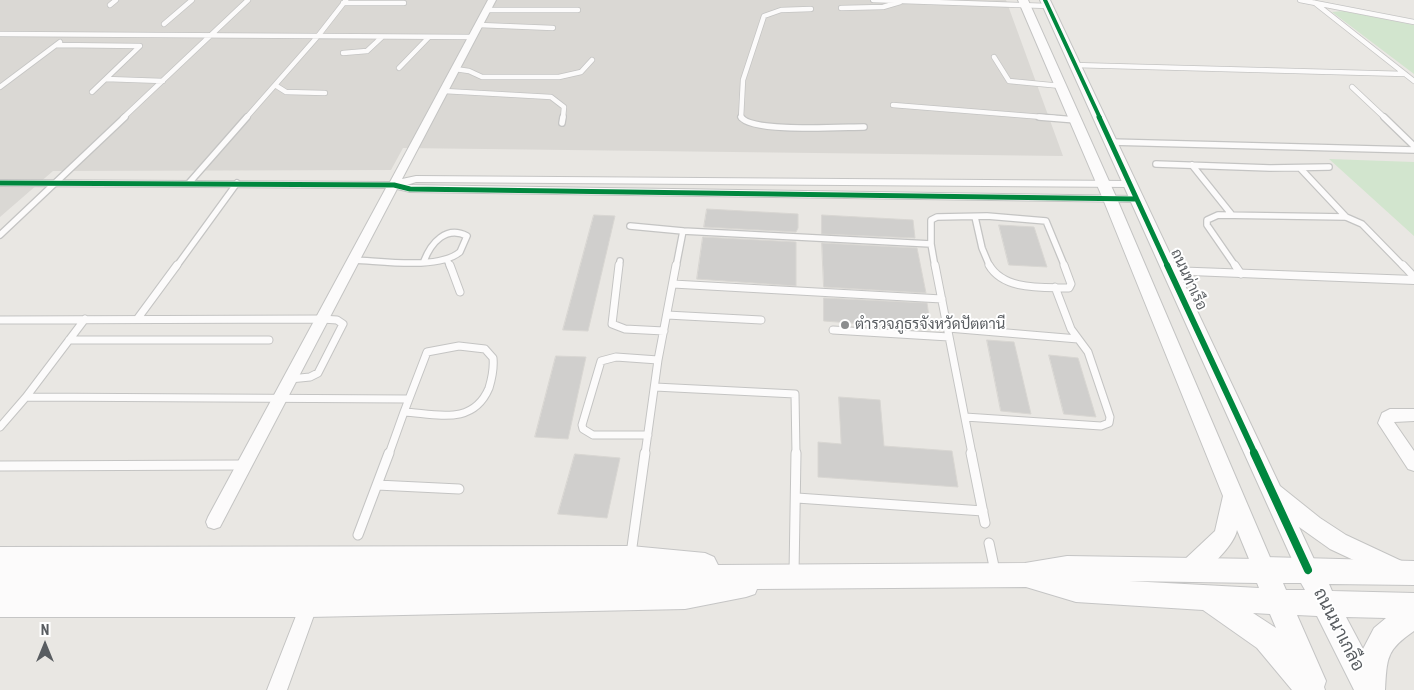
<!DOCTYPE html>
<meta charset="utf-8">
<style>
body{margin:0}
#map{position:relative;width:1414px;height:690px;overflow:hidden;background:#e9e7e3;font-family:"Roboto Condensed",sans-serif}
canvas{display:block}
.north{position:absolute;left:20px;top:620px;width:50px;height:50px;-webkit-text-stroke:4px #fff;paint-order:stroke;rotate:0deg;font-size:14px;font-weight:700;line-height:20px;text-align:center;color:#595d61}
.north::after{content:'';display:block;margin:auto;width:18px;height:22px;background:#595d61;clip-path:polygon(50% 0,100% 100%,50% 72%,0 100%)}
</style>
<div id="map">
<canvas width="1414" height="690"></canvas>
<div class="north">N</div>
</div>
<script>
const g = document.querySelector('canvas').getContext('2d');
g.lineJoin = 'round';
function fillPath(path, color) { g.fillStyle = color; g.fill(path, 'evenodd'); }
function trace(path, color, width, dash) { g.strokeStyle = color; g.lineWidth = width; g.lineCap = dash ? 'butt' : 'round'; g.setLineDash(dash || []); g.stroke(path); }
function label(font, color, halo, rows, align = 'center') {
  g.font = font + ' "Roboto Condensed",Sarabun,sans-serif'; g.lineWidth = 4; g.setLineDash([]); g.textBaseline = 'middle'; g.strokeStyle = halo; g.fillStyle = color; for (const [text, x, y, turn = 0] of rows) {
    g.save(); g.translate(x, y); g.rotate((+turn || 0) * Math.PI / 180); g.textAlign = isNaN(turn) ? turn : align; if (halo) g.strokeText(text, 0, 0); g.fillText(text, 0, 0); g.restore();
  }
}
const industrial = new Path2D(`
 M0,0H1006L1063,156L403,148L391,170L53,171L0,217Z`);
const green = new Path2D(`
 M1343,11L1414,25V74L1332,12Z
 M1329,159L1414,162V236Z`);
const building = new Path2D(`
 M707,209L798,214V228L796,232L704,227Z
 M594,215L615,216L588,331L563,330Z
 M822,215L913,220L915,238L822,234Z
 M999,225L1034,227L1047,267L1009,265Z
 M703,237L796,242V286L697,279Z
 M822,243L917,248L926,293L824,287Z
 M824,298L927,303L931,329L824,321Z
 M987,340L1014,342L1031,414L1001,411Z
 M1049,355L1078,358L1096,417L1064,414Z
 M556,356L586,357L568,439L535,437Z
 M839,397L880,400L884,446L952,451L958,487L818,477V442L841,444Z
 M575,454L620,458L607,518L558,514Z`);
const serviceFar3 = new Path2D(`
 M873,0L1048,6
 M1300,0L1414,22
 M343,3H404
 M1315,3L1414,81
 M110,5L116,0
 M841,8L883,7L900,2
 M487,10H578
 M164,24L192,0
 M479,25L553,28
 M0,34L472,37
 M56,45L140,46L92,92
 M343,53L367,51L382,37
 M994,57L1009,81L1061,86
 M1074,65L1405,74
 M399,68L429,37
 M455,69L469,71L482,77H559L581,72L592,60
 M106,79L163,81
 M275,85L286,92L325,93
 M0,87L60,42
 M1352,87L1385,118
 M444,91L551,97L564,107L563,118
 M893,105L1055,118
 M123,118L248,0
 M246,118L318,36L346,0
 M741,118L743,80L764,16L781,10L811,9`);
const serviceFar2 = new Path2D(`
 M741,117C751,133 843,127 864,127
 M1039,117L1076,120
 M1384,117L1414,146
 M562,123L563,117
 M1110,142L1414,150
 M1156,164L1270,168L1329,167
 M1192,165L1232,215
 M1300,168L1346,217
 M189,183L247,117
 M975,217L982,248L990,267
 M630,226L683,231L931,244
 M0,235L125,117
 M447,259L450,267
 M354,260C382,261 438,270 460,252L467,236C446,225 431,243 424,261
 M176,267L237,183
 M619,267L620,261
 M676,267L683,231
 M935,267L931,244V220L937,217L987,216L1046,221L1065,267
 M1236,267L1207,225V220L1218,215L1346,217L1362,224L1404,267`);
const serviceFar1 = new Path2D(`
 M450,265L460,292
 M619,265L612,324L625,329L664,331
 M935,265L972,454
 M989,265C1004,291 1043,287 1069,288L1071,284L1064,265
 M1235,265L1241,274
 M1403,265L1414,277
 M673,284L942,299
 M667,315L761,320
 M138,318L177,265
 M85,319L26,397L408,399
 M0,320L322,319L337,320L343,324L318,373L310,377L290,379
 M948,328L1078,339
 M833,330L949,337
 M69,340H269
 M459,346L485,349L493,358C494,368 492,378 489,388C473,426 437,414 404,412L427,352Z
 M655,387L795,394L796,454
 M965,417L1101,426L1109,423L1110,417L1088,352L1071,329L1055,287
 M0,427L26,397
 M648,435H593L583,429L582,425L601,361L616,357L658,360
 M389,454L404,412
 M645,454L658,360L676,265`);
const service = new Path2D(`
 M971,453L985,523
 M0,466L243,465
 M377,485L459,489
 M797,498L983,511
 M358,535L389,453
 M989,543L995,571
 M631,554L645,453
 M794,573L796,453`);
const minor = new Path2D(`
 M488,0H496L402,179L416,176L1129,181L1134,184L1129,187L416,182L407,185L1136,196L1142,199L1136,202L410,192L397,189L220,527L214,529L208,527L206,522L208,517L386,188L0,186V180L390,182Z
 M1170,267L1414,276V284L1166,274L1164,271Z
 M1390,409H1414V421L1394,422L1414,451V471L1408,469L1378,423L1382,413Z
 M309,595L315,598L318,604L287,690H267L303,598Z`);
const tertiary = new Path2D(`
 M1018,0H1028L1117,199L1275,569L1272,576L1264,579L1256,576L1237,530C1234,546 1205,574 1190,579L1182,576L1179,569L1182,562L1215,531L1223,496L1103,199Z
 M1040,0H1050L1280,486L1320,518L1346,535L1408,564L1411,571L1408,578L1400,581L1392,578L1330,549L1299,527L1319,570L1316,577L1308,580L1300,577Z`);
const secondary = new Path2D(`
 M631,546L705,553L714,557L718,565L1025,563L1067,556L1259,559L1264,557L1414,561V585L1329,584L1332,591L1414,593V631C1386,650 1387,658 1385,690H1354L1317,616L1297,615L1326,681L1324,687L1325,690H1292L1257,648L1203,610L1076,602L1026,587L757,589L755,594L746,597L685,609L309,617H0V547ZM1129,581L1257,583L1259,588ZM1283,583H1301L1305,590H1286ZM1253,613L1270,614L1276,628ZM1346,617L1386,618L1374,628L1363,649Z`);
const cyclewayFar3 = new Path2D(`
 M1045,0L1100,118`);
const cyclewayFar2 = new Path2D(`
 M1099,117L1168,267
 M0,183L394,185L410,189L1136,199`);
const cyclewayFar1 = new Path2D(`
 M1167,265L1255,454`);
const cycleway = new Path2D(`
 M1254,453L1308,570`);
const markers = [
 [845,325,5,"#8b8d8e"]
];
const streetNames = [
 ["ถนนท่าเรือ",1188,280,65]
];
const poiNames = [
 ["ตำรวจภูธรจังหวัดปัตตานี",855,325]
];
const nearStreetnames = [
 ["ถนนนาเกลือ",1338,630,63]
];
fillPath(industrial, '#dad8d4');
fillPath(green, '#d2e5ce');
fillPath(building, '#d0cfcd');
trace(building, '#d8d6d2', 1);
trace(serviceFar3, '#c4c4c3', 6);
trace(serviceFar2, '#c4c4c3', 8);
trace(serviceFar1, '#c4c4c3', 9);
trace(service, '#c4c4c3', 11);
trace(minor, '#c4c4c3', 2);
trace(tertiary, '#c4c4c3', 2);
trace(secondary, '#c5c5c5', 2);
trace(serviceFar3, '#fcfbfb', 4.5);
trace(serviceFar2, '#fcfbfb', 5.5);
trace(serviceFar1, '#fcfbfb', 7);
trace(service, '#fcfbfb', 9);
fillPath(minor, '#fcfbfb');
fillPath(tertiary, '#fcfbfb');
fillPath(secondary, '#fcfbfb');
trace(cyclewayFar3, '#00873e', 4);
trace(cyclewayFar2, '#00873e', 5);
trace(cyclewayFar1, '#00873e', 6);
trace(cycleway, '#00873e', 8);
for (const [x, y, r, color] of markers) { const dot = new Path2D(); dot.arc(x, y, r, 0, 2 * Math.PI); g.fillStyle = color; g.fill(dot); trace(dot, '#fff', 2); }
label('15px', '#595d61', '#fff', streetNames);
label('15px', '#595d61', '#fff', poiNames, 'left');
label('18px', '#595d61', '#fff', nearStreetnames);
</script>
